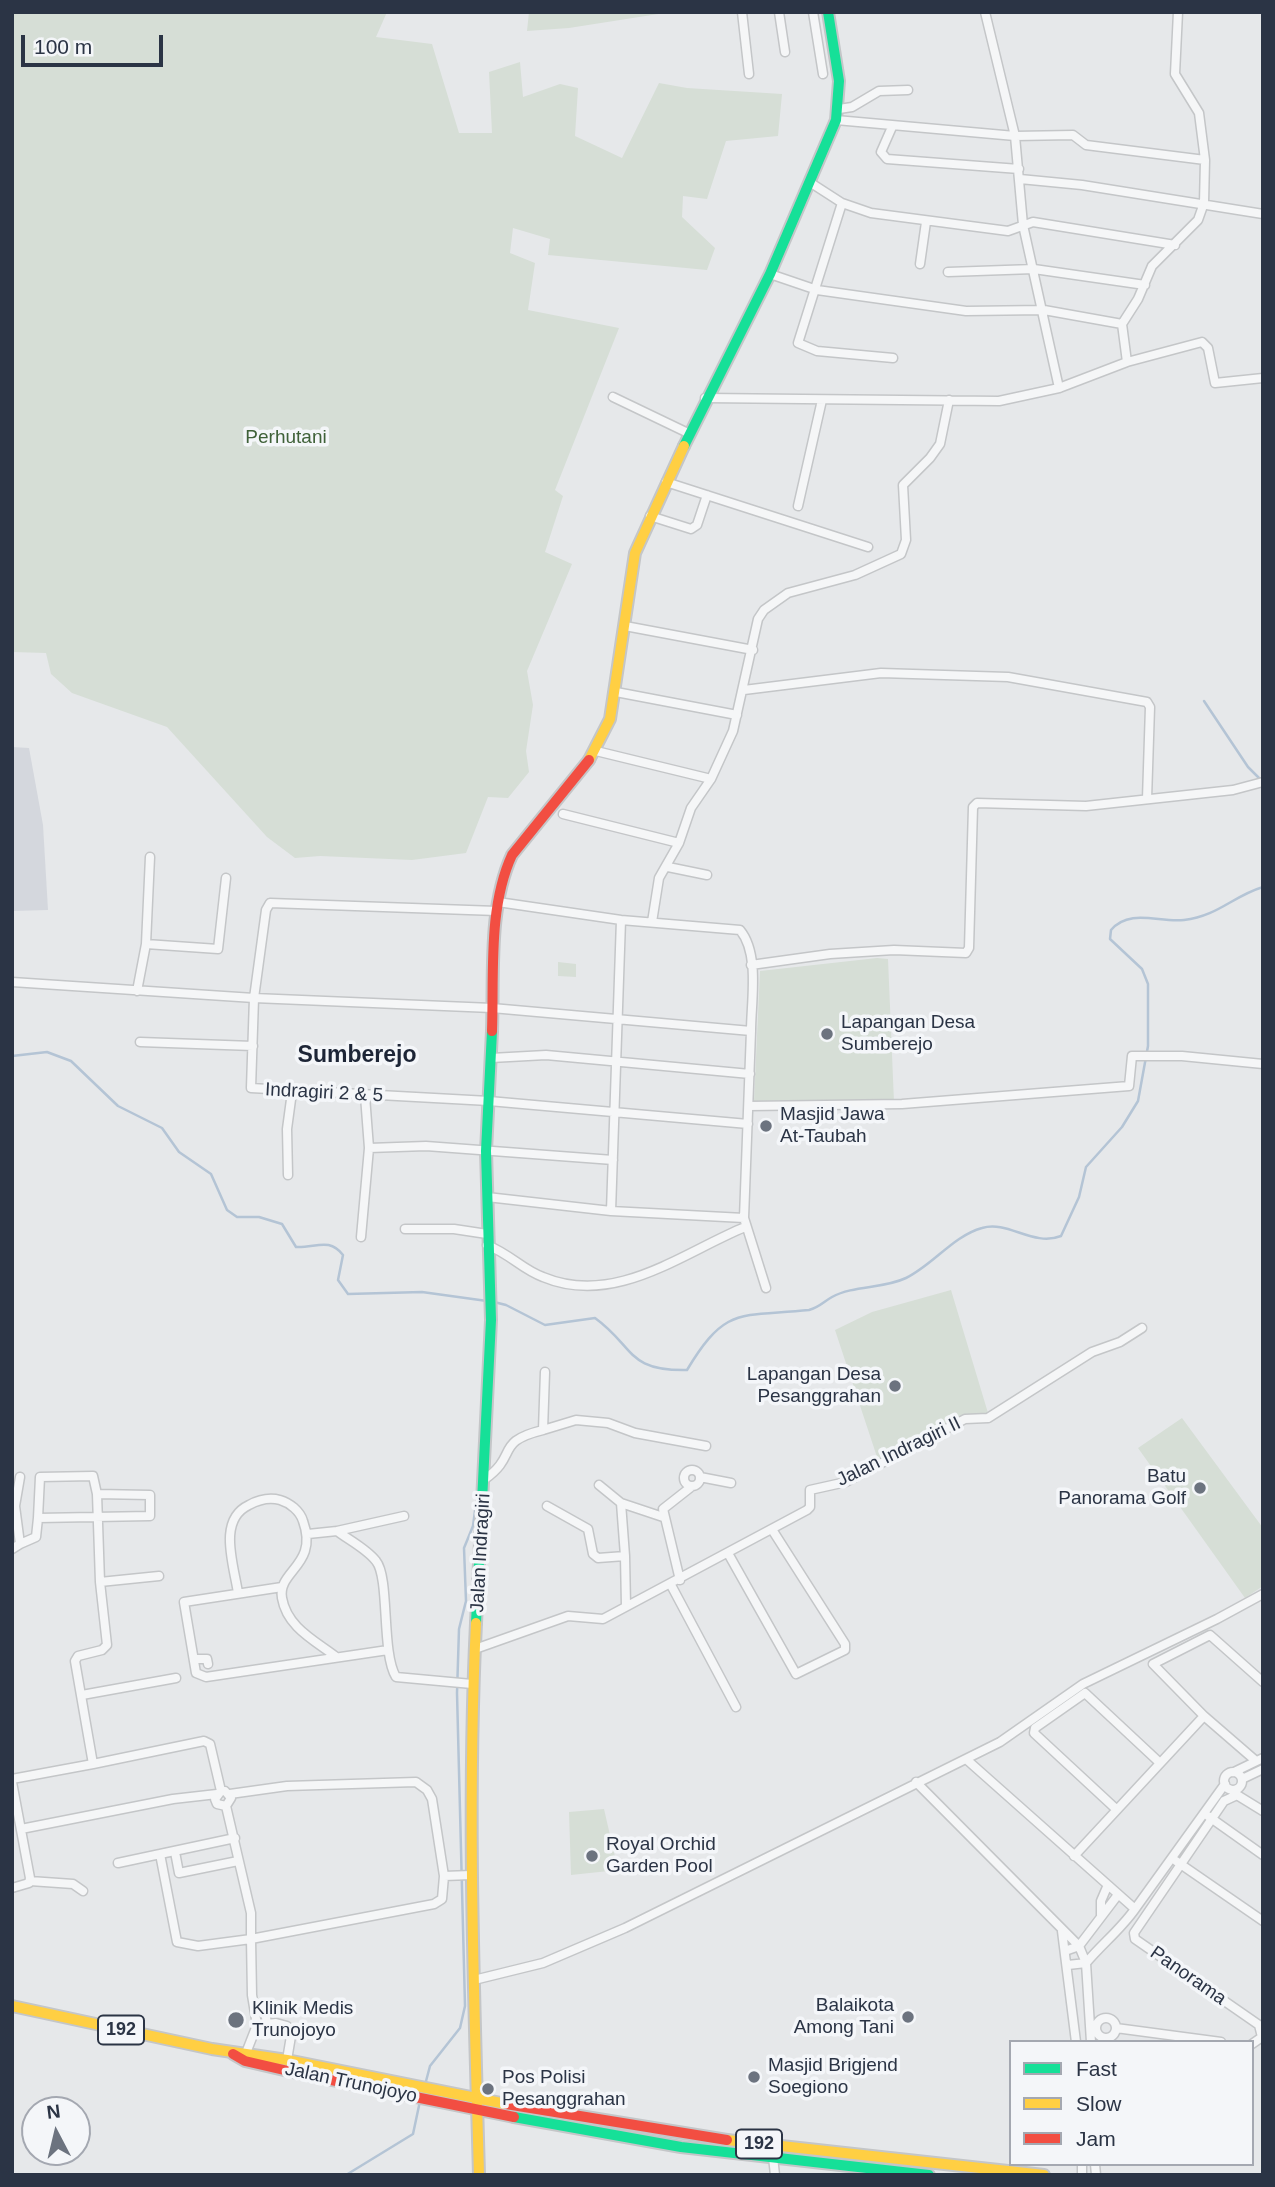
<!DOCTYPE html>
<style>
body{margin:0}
#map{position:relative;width:1275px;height:2187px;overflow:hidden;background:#e6e8ea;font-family:Helvetica,sans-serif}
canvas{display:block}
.frame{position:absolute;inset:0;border:14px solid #2b3445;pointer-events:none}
.legend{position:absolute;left:1009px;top:2040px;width:245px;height:126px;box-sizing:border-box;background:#f4f6f9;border:2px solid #a4a8b1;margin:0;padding:9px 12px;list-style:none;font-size:21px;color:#2b3445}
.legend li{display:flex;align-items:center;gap:14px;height:35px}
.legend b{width:35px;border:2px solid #a4a8b1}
.north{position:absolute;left:21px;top:2096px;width:70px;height:70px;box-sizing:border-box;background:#f4f6f9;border:2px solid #a4a8b1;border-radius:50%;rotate:353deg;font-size:19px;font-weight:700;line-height:28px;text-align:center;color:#2b3445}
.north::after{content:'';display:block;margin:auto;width:24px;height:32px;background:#6c737f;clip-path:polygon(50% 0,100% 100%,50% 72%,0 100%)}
.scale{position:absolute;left:21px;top:35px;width:142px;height:32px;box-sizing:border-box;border:4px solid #2b3445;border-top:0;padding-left:9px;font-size:21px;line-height:24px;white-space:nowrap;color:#2b3445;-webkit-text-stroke:5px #f4f6f9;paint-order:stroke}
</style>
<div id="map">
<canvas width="1275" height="2187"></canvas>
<div class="frame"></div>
<ul class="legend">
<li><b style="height:9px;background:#16e098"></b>Fast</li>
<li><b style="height:9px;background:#ffcf43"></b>Slow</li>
<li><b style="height:9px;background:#f24e42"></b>Jam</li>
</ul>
<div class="north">N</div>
<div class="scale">100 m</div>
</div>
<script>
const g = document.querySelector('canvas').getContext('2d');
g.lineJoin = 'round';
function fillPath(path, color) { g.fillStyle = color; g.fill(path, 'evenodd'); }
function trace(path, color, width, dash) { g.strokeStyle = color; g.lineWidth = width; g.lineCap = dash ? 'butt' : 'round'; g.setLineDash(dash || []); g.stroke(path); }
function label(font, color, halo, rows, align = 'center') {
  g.font = font + ' Helvetica,sans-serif'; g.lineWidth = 7; g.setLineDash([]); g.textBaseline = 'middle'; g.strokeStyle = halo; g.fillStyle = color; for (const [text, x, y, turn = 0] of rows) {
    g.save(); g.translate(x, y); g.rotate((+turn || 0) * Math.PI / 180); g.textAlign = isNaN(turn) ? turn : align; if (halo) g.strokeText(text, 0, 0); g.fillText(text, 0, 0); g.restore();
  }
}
const built = new Path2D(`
 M12,747L29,748L43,825L48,910L12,911Z`);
const green = new Path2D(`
 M12,12H387L376,37L432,44L459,133H492L489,72L520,62L523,97L560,84L578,88L575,136L622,158L659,83L687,88L782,94L778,136L726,141L707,199L683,196L682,217L715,248L707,270L548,255L550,239L513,228L510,253L535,263L528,310L619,328L555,490L563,496L545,552L572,564L527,671L533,705L526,751L529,772L508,798L488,797L466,853L412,860L320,856L295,858L267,837L167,727L72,693L51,674L46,653L12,652Z
 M529,12H671L569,28L527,31Z
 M877,958L888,959L894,1102L754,1101L760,971Z
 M558,962L576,964V977L558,976Z
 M951,1290L988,1413L961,1418L878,1460L835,1330L872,1312Z
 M1182,1418L1263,1528V1586L1245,1598L1138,1448Z
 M604,1809L618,1870L571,1875L569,1812Z`);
const stream = new Path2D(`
 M1204,701L1248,767L1261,780
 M12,1056L47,1052L71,1061L118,1106L162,1128L179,1152L211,1174L227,1210L237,1217H259L282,1224L296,1247C316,1248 329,1237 343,1255L338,1280L348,1294L422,1292L487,1301
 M494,1302L506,1305L545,1325L595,1318C635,1347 626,1371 687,1370C726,1305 740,1317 809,1310C820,1307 823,1302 832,1297C854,1285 883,1289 906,1278C933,1265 953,1236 982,1228C1008,1220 1033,1247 1061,1236L1079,1197L1086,1167L1122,1127L1138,1101L1148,1046V984L1142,969L1110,939L1111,930C1130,908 1159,923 1184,920C1218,916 1233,896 1263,887
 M425,2085L430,2066L460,2028L465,2006L457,1693L459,1629L466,1601L464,1548L473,1526L478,1488
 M346,2175L413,2134L420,2101`);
const street = new Path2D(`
 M742,12L749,74
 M779,12L785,52
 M813,12L823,74
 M985,12L1015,136L1023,225L1059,388
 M1178,12L1175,74L1199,113L1205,160
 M839,109L852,107L879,91L908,90
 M836,120L1015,136L1073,135L1086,145L1205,160L1204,203L1198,220L1152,266L1138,299L1122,324L1127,362
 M892,127L881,152L887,159L1019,169
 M1020,179L1082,185L1263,214
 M811,183L842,203L871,213L1008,231L1033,222L1175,245
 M842,203L798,343L817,351L893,358
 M920,264L926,222
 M948,272L1034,269L1145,285
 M770,274L817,290L966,311L1044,310L1122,324
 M613,397L688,433
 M705,398L999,401L1059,388L1127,362L1202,342L1208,348L1215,383L1263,378
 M666,482L868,547
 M798,506L822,400
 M650,516L691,529L697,525L707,495
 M625,626L753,650
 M744,690L881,673L1008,677L1147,702L1150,707L1147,799
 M616,692L737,715
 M596,751L711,779
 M563,814L679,843L659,878L652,922
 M679,843L691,808L711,779L733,731L758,619L764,610L788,593L855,575L901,554L906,540L903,485L930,458L940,444L949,400
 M668,867L707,875
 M498,902L621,920L740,930C760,954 751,1002 751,1031
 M497,911L270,903L266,910L254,998L251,1088L489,1101L748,1124
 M146,944L218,949L226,878
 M751,965L830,954L894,950L966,953L969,948L973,807L977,803L1086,806L1233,790L1263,782
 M12,982L254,998L492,1008L751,1031L744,1218L766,1288
 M137,991L146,944L150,857
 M140,1042L253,1046
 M491,1058L546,1055L750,1074
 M365,1096L369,1148L426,1146L613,1160
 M749,1106L902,1104L1129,1086L1132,1056H1182L1263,1064
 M288,1175L287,1129L292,1092
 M487,1197L611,1211L744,1218
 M611,1211L621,920
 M405,1229H454L487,1234
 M361,1237L369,1148
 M487,1245C510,1254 523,1270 543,1277C615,1307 682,1253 745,1227
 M543,1430L576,1420L608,1423L635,1433L706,1446
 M684 1478a8 8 0 1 1 16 0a8 8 0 1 1-16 0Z
 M93,1476L97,1494L150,1495V1516L38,1518L40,1477Z
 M700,1477L731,1483
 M485,1479C519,1455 494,1442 543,1430L545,1372
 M599,1485L621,1503L663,1517
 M97,1494L100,1582L107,1645L102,1650L78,1656L75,1661L93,1764L204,1741L210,1744L221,1791L215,1799L217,1804L226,1806L231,1798L225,1791H221
 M547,1506L588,1529L593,1554L598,1558L625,1556L621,1503
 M337,1531L404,1516
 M308,1534L337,1531C349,1540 367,1549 376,1561C390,1578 381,1652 396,1677L472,1684
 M20,1544L36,1537L38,1518
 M12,1549L20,1544L15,1506L20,1477
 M729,1555L796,1674L845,1650V1644L773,1531
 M625,1556L626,1606
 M680,1580L663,1509L691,1487
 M100,1582L159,1576
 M671,1585L736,1707
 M282,1587L184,1602L196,1673L206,1677L388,1650
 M238,1593C234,1565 217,1520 249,1505C260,1499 269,1497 280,1500C290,1503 300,1511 303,1521C319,1565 277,1571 282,1598C287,1627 314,1640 335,1656
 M475,1649L568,1616L603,1619L807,1510L810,1507V1490L846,1482L965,1419L988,1418L1092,1352L1120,1342L1142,1328
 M194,1659H207L208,1664
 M82,1695L176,1678
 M966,1759L1135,1909L1225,1784
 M1256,1761L1204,1716L1153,1664L1210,1635L1263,1682
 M1234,1772L1263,1758
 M1224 1781a9 9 0 1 1 18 0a9 9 0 1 1-18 0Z
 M12,1779L93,1764
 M1242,1779L1263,1769
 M12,1782L30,1878L29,1883L12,1888
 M916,1782L1079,1946L1086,1963L1091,2042
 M230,1794L287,1786L416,1782L427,1790L432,1799L444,1876L471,1875
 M226,1806L251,1913V1939L434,1904L442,1899L444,1876
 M1116,1809L1034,1733L1035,1728L1085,1693L1160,1763
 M1208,1816L1263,1855
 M21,1829L173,1799L217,1794
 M175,1852L179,1873L238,1861
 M160,1854L177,1942L198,1946L251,1939L252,1995L257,2025L246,2053
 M1074,1856L1204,1716
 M1176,1861L1263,1921
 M118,1863L235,1838
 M30,1881L73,1884L83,1891
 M1101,1915V1901L1107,1887
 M1062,1931L1076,2042
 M1065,1951L1079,1946L1117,1896
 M1068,1965L1086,1963C1102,1944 1121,1929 1135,1909
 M474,1980L543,1963L625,1928L1000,1742L1083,1684L1217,1619L1263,1594
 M265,2011L267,2024
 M1096 2028a10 10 0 1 1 20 0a10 10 0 1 1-20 0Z
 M257,2025L276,2023L287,2026L291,2036L287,2060
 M1116,2028L1221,2042
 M1252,2044L1262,2037L1259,2025L1135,1939L1134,1933L1224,1801L1237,1795L1263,1811
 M773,2157L775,2175
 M1082,2164V2175
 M1095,2164L1096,2175`);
const fast = new Path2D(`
 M684,446L770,274L836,120L839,81L828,12
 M476,1623L491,1320L486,1151L492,1031
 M514,2117L681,2147L929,2175`);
const slow = new Path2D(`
 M589,760L610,719L635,553L684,446
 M476,1623C467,1807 474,1991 479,2175
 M12,2006L212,2049L287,2060L506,2104
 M727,2140L1044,2175`);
const jam = new Path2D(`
 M492,1031C494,974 488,907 512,855L589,760
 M233,2054L245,2061L297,2073L514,2117
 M506,2104L727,2140`);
const markers = [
 [827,1034,7,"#6c737f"],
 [766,1126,7,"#6c737f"],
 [895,1386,7,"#6c737f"],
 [1200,1488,7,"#6c737f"],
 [592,1856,7,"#6c737f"],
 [908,2017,7,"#6c737f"],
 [236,2020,9,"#6c737f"],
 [754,2077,7,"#6c737f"],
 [488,2089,7,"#6c737f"]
];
const shields = [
 [121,2030,46],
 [759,2144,46]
];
const shieldNames = [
 ["192",121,2030],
 ["192",759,2144]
];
const parkNames = [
 ["Perhutani",286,438]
];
const poiNames = [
 ["Lapangan Desa",841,1023],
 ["Sumberejo",841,1045],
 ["Masjid Jawa",780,1115],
 ["At-Taubah",780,1137],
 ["Lapangan Desa",881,1375,"right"],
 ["Pesanggrahan",881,1397,"right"],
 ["Batu",1186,1477,"right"],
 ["Panorama Golf",1186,1499,"right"],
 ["Royal Orchid",606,1845],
 ["Garden Pool",606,1867],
 ["Balaikota",894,2006,"right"],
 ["Among Tani",894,2028,"right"],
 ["Klinik Medis",252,2009],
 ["Trunojoyo",252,2031],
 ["Masjid Brigjend",768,2066],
 ["Soegiono",768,2088],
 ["Pos Polisi",502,2078],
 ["Pesanggrahan",502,2100]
];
const streetNames = [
 ["Indragiri 2 & 5",324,1093,3],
 ["Jalan Indragiri II",899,1452,-26],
 ["Jalan Indragiri",481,1553,-87],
 ["Panorama",1188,1976,35],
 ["Jalan Trunojoyo",351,2083,12]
];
const quarterNames = [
 ["Sumberejo",357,1056]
];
fillPath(built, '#d4d7dd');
fillPath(green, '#d6ded6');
trace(stream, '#b4c4d5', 2.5);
trace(street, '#c4c6c8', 11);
trace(fast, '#c4c6c8', 14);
trace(slow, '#c4c6c8', 14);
trace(jam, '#c4c6c8', 14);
trace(street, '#f5f6f7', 8);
trace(fast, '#16e098', 10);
trace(slow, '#ffcf43', 10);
trace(jam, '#f24e42', 10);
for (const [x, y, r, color] of markers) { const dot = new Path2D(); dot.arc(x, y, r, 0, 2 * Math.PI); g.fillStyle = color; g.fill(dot); trace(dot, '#f4f6f9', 2.5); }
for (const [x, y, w] of shields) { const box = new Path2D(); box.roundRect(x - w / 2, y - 14.5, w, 29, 5); g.fillStyle = '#f4f6f9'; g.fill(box); trace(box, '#2b3445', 2); }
label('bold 18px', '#2b3445', null, shieldNames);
label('19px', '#3f6138', '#f4f6f9', parkNames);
label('19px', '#2b3445', '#f4f6f9', poiNames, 'left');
label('19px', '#2b3445', '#f4f6f9', streetNames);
label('bold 23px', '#1d2536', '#f4f6f9', quarterNames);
</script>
